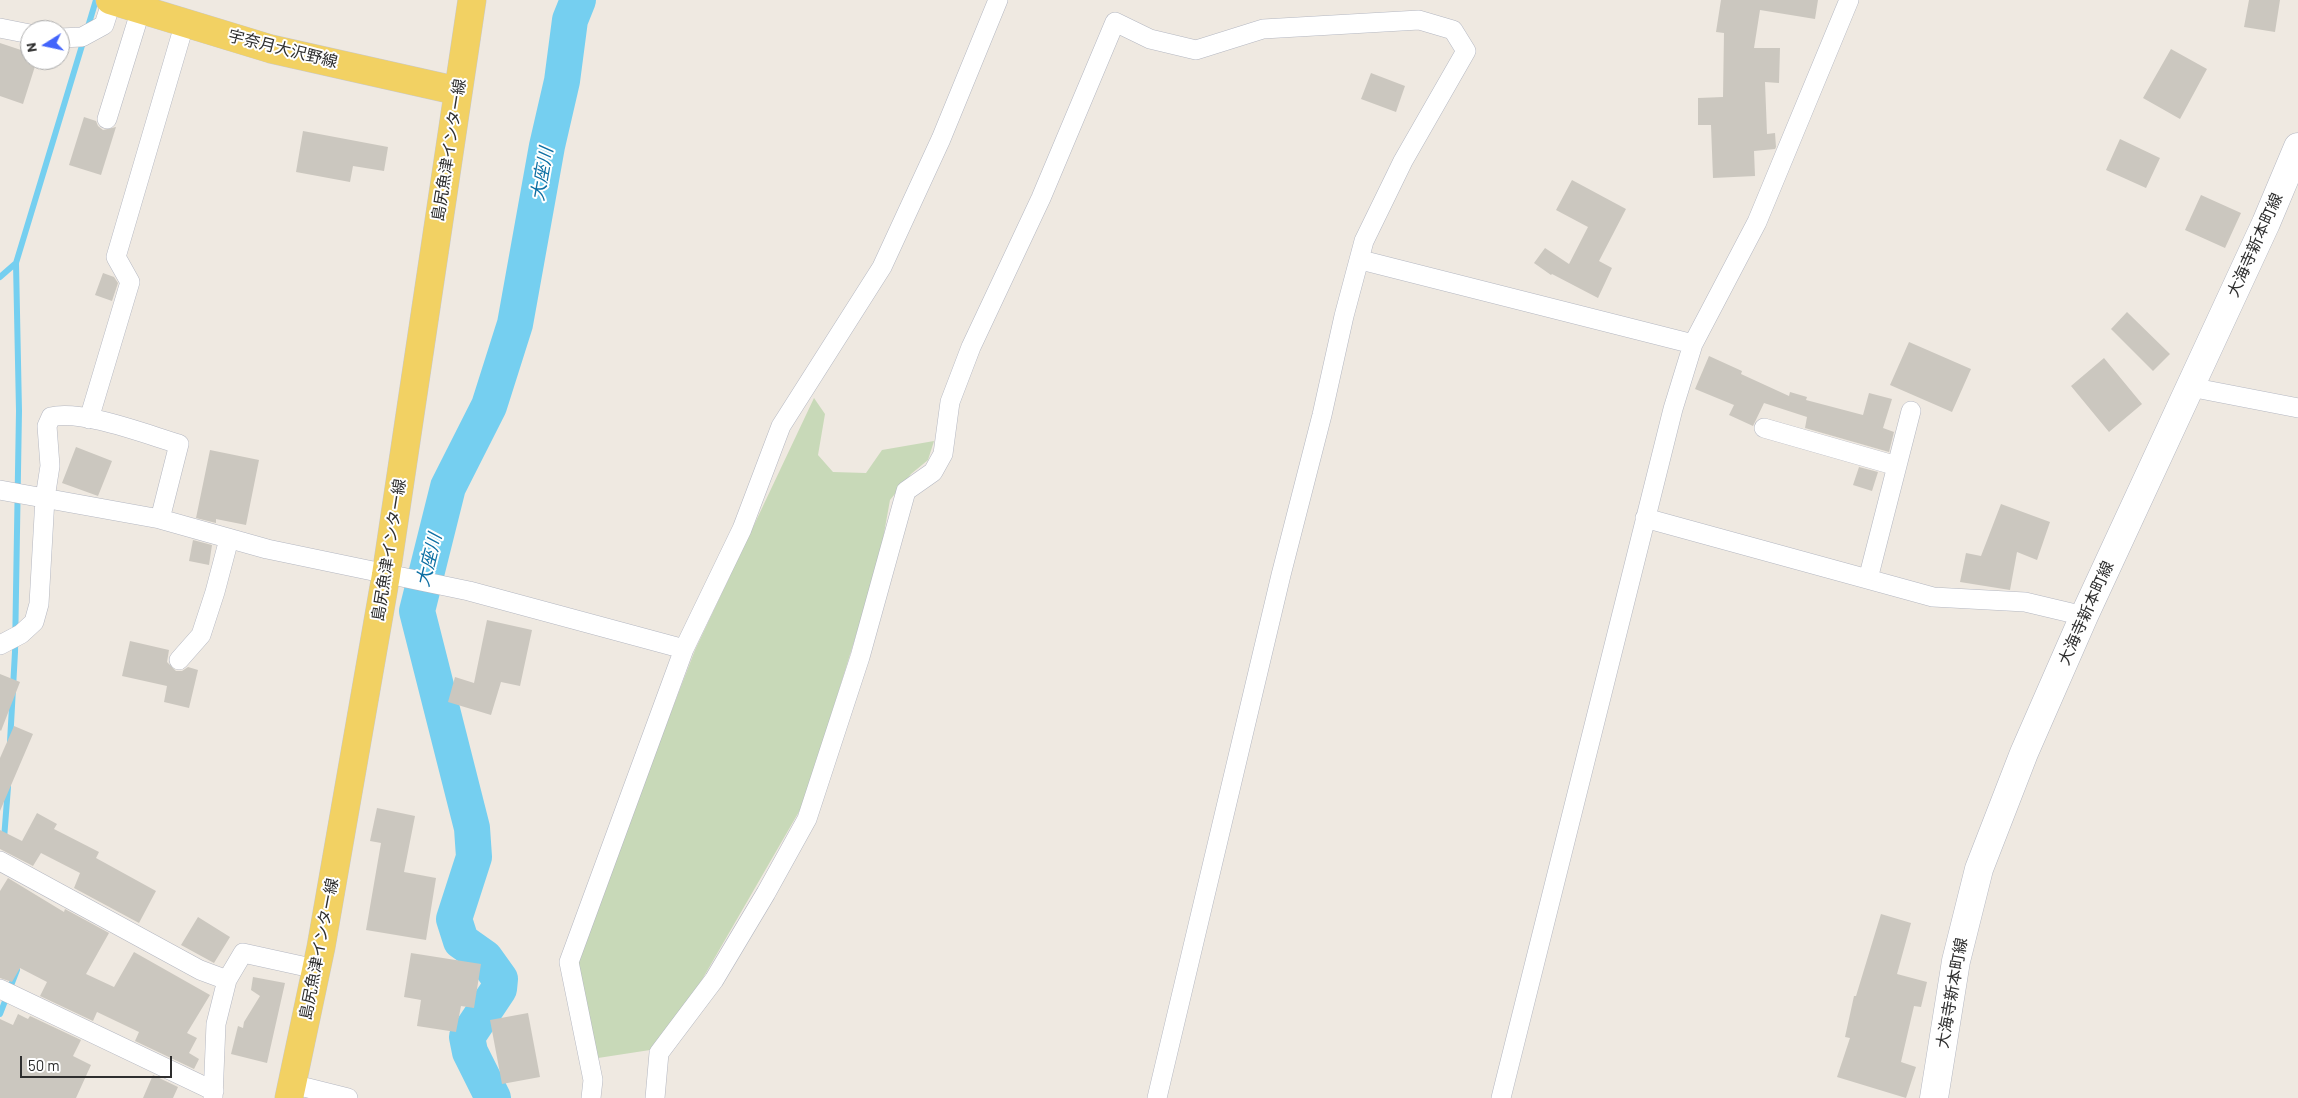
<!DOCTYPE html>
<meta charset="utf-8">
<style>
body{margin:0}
#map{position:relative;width:2298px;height:1098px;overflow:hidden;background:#efe9e1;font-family:Barlow,sans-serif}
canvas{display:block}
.north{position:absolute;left:20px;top:20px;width:50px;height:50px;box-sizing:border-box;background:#fff;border:1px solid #ababab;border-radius:50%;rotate:260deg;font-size:14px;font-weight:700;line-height:20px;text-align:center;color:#2e2e2e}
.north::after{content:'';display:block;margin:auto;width:18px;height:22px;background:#4264fb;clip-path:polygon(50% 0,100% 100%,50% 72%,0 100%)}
.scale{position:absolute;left:20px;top:1056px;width:152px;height:22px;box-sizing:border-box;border:2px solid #2e2e2e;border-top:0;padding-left:6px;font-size:15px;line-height:18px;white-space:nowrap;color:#2e2e2e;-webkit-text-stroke:4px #fff;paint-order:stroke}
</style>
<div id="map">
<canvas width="2298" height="1098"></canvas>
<div class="north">N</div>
<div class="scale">50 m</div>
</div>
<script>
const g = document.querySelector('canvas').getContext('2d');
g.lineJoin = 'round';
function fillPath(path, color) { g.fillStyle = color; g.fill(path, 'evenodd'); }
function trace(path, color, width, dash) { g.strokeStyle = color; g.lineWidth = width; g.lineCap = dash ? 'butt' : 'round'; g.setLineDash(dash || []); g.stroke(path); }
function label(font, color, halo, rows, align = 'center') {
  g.font = font + ' Barlow,"Noto Sans JP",sans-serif'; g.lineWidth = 4; g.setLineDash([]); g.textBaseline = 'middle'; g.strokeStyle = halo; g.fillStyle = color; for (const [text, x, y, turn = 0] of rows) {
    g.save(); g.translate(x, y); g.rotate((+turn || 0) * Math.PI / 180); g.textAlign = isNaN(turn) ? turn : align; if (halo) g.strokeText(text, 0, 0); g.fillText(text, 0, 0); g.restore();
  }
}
const cemetery = new Path2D(`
 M814,398L825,414L818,455L833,472L866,473L882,450L934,441L928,460L911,474L890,500L879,561L804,803L688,1004L650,1050L598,1058L576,959L695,650Z`);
const stream = new Path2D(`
 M87,30L96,0
 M0,277L16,263
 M10,742L15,652L19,411L16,263L84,39
 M4,839L8,787
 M0,1014L17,970`);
const river = new Path2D(`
 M493,1098L470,1052L467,1037L499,989L500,979L485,958L461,941L454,919L474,857L472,828L417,611L448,487L489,406L515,324L547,146L562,81L570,20L578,0`);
const building = new Path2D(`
 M1721,0H1818L1815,19L1760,10L1754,48H1780L1779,83L1765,82L1767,134L1775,133L1776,147L1775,149L1754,151L1755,176L1713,178L1711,125H1698V98L1723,97L1724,33L1716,32Z
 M2249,0H2280L2275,32L2244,27Z
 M0,43L30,53V60H37L23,104L0,96Z
 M2171,49L2207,69L2180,119L2143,98Z
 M1371,73L1405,86L1396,112L1361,99Z
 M84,117L96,121L98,126L103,130L116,127L101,175L69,165Z
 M303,131L388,147L384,171L353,166L350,182L296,172Z
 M2120,139L2160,158L2146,188L2106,170Z
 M1572,180L1626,209L1599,261L1612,268L1598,298L1552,274L1551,275L1534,263L1545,248L1569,264L1588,227L1556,210Z
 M2201,195L2241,213L2225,248L2185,230Z
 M103,273L114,277L118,283L112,301L95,295Z
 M2127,312L2170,354L2153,371L2111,329Z
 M1909,342L1971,369L1952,412L1890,385Z
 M1709,356L1742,371L1741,374L1789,396L1790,392L1807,397L1806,400L1863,415L1869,393L1892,399L1883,428L1894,432L1889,452L1805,428L1807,417L1764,403L1753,426L1729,415L1734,405L1695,389Z
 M2104,358L2142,404L2109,432L2071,386Z
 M76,447L112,461L98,496L62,483Z
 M210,450L259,460L246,525L216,519V523L196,518Z
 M1859,467L1878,472L1872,491L1853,485Z
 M2001,504L2050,522L2037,560L2017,552L2010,590L1960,582L1966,553L1981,556Z
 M193,540L212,545L209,565L189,561Z
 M487,620L532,630L520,686L501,682L491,715L448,702L455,677L474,683Z
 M130,641L169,650L167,662L176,671H182L188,667L198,670L189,708L164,702L167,686L122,676Z
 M0,674L20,682L1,731L0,730Z
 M14,726L33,734L0,811V758Z
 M377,808L415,816L404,872L436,878L426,940L366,930L381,843L370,841Z
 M37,813L57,824L54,829L99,852L96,858L156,891L139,923L74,888L80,873L41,853L33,866L0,849V830L22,841Z
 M8,878L64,912L65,909L109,933L86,974L114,987L134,952L210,995L187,1033L197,1038L189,1053L199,1059L194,1069L135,1041L139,1032L97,1012L93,1021L40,996L47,982L20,968L12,982L0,978V891Z
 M1881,914L1911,923L1897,974L1927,982L1921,1007L1914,1006L1901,1062L1916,1067L1906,1098L1837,1077L1850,1038L1845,1037L1854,996H1856Z
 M198,917L230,937L214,963L181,945Z
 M411,953L481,964L474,1008L461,1006L456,1032L417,1026L421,1000L404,997Z
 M253,977L285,983L267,1063L231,1054L238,1026L243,1028L244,1022L260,996L251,990Z
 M528,1013L540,1077L502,1084L490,1020Z
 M18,1014L28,1019L30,1016L81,1040L73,1056L91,1065L76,1098H0V1019L13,1025Z
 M153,1075L178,1087L173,1098H143Z`);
const street = new Path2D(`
 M0,28L30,34
 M60,38L82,37L104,25L112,0
 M107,119L141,9
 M1361,260L1693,344
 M2190,387L2298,408
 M89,419L130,282L116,257L185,22
 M1764,428L1897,466
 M0,490L160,519L267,549L469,591L684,649L569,962L593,1080L591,1098
 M1645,518L1933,597L2025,602L2084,616
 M1868,579L1911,411
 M0,645L21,634L34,622L39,604L45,498L50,466L47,426L51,417C81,409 148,435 179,444L160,519
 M684,649L742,529L781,426L882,267L941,139L998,0
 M179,660L201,635L215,592L229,539
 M0,861L200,970L227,980L216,1024L213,1098
 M227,980L243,953L316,969
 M0,989L214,1091
 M292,1084L348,1098
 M655,1098L659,1053L714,980L766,893L807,819L860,657L906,491L933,472L943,454L950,402L971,347L1041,198L1115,22L1150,39L1196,50L1263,29L1419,20L1453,30L1466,51L1403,161L1364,241L1344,316L1322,415L1281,575L1157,1098
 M1501,1098L1673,409L1693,344L1757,222L1849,0`);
const secondary = new Path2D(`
 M1934,1098L1956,961L1979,869L2024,753L2084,616L2266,223L2298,147`);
const primary = new Path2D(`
 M110,0L271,49L458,91
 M289,1098L321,947L386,575L472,0`);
const streetNames = [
 ["宇奈月大沢野線",283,49,14],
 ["島尻魚津インター線",449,150,-81],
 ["大海寺新本町線",2255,245,-66],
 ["島尻魚津インター線",389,550,-81],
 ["大海寺新本町線",2086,613,-66],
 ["島尻魚津インター線",319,949,-79],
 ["大海寺新本町線",1952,993,-80]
];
const waterNames = [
 ["大座川",542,174,-80],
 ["大座川",429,560,-76]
];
fillPath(cemetery, '#c8d9b8');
trace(stream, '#75cff0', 6);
trace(river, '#75cff0', 36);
fillPath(building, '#cbc7bf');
trace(street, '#b4b7c1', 20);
trace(secondary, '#b4b7c1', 29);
trace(primary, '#c9c9c9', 29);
trace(street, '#fff', 19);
trace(secondary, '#fff', 28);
trace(primary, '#f2d163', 28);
label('16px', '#2e2e2e', '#fff', streetNames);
label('italic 18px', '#0d6fa3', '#fff', waterNames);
</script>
